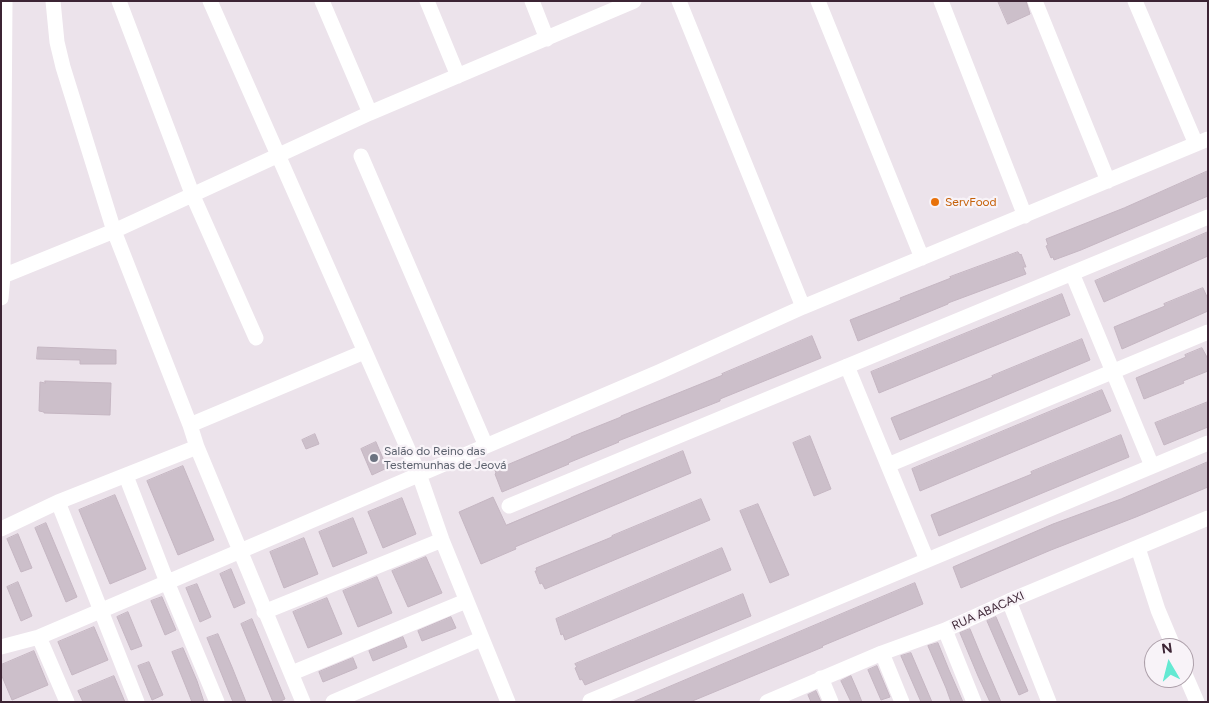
<!DOCTYPE html>
<meta charset="utf-8">
<style>
body{margin:0}
#map{position:relative;width:1209px;height:703px;overflow:hidden;background:#ece3eb;font-family:Figtree,sans-serif}
canvas{display:block}
.frame{position:absolute;inset:0;border:2px solid #3c2434;pointer-events:none}
.north{position:absolute;left:1144px;top:638px;width:50px;height:50px;box-sizing:border-box;background:#f8f3f8;border:1px solid #ada0aa;border-radius:50%;rotate:352deg;font-size:14px;font-weight:700;line-height:20px;text-align:center;color:#3c2434}
.north::after{content:'';display:block;margin:auto;width:18px;height:22px;background:#64e9d2;clip-path:polygon(50% 0,100% 100%,50% 72%,0 100%)}
</style>
<div id="map">
<canvas width="1209" height="703"></canvas>
<div class="frame"></div>
<div class="north">N</div>
</div>
<script>
const g = document.querySelector('canvas').getContext('2d');
g.lineJoin = 'round';
function fillPath(path, color) { g.fillStyle = color; g.fill(path, 'evenodd'); }
function trace(path, color, width, dash) { g.strokeStyle = color; g.lineWidth = width; g.lineCap = dash ? 'butt' : 'round'; g.setLineDash(dash || []); g.stroke(path); }
function label(font, color, halo, rows, align = 'center') {
  g.font = font + ' Figtree,sans-serif'; g.lineWidth = 4.5; g.setLineDash([]); g.textBaseline = 'middle'; g.strokeStyle = halo; g.fillStyle = color; for (const [text, x, y, turn = 0] of rows) {
    g.save(); g.translate(x, y); g.rotate((+turn || 0) * Math.PI / 180); g.textAlign = isNaN(turn) ? turn : align; if (halo) g.strokeText(text, 0, 0); g.fillText(text, 0, 0); g.restore();
  }
}
const building = new Path2D(`
 M998,1H1026L1030,14L1008,24Z
 M1208,171V196L1081,250L1054,260L1053,257L1051,258L1046,246L1048,245L1046,239L1124,208Z
 M1208,232V256L1104,302L1095,281Z
 M1018,252L1020,255L1021,254L1026,267H1023L1026,274L948,303V304L858,341L850,320L901,300L900,298L951,278L950,277Z
 M1203,288L1208,299V311L1122,349L1114,327L1165,306L1164,304Z
 M1062,294L1070,315L879,393L871,372Z
 M812,336L821,358L720,399V401L618,441L619,442L568,463L569,464L502,492L495,474L496,473L495,470L571,438V437L621,417V416L723,375L722,374Z
 M1082,339L1090,360L900,440L891,418L993,377L992,376Z
 M38,347L116,350V364H80V360L37,359Z
 M1202,348L1208,359V371L1183,381L1184,383L1144,399L1136,378L1186,357L1185,355Z
 M45,381L111,383L110,415L44,413V412L39,411L40,382L45,383Z
 M1102,390L1111,411L920,491L912,469Z
 M1208,402V427L1164,445L1155,423Z
 M315,434L319,444L306,449L302,440Z
 M1121,435L1129,457L939,536L931,515L1032,474L1031,472Z
 M810,436L831,489L814,496L793,443Z
 M376,442L387,468L372,475L361,449Z
 M683,451L691,473L515,547L516,549L481,564L459,512L493,497L506,525Z
 M1208,462V487L1136,517L1051,550L961,588L953,567L1053,524L1121,499Z
 M183,466L214,540L178,555L147,481Z
 M115,495L146,569L110,584L79,510Z
 M402,498L416,534L383,548L368,512Z
 M701,499L710,520L545,589L542,583L540,584L535,571H537L536,568L612,537V536Z
 M758,504L789,575L770,583L740,511Z
 M353,518L367,553L333,567L319,532Z
 M46,523L77,597L66,602L35,528Z
 M18,534L32,568L21,572L7,539Z
 M304,538L318,574L284,588L270,552Z
 M722,548L731,570L565,640L563,634L561,635L556,619Z
 M426,557L442,593L408,607L392,571Z
 M231,569L245,603L234,608L220,574Z
 M377,577L392,613L358,627L343,591Z
 M18,582L32,616L21,621L7,587Z
 M915,583L923,604L822,646L823,647L690,702H633Z
 M197,584L211,617L200,622L186,588Z
 M743,594L751,616L585,685L582,679L580,680L575,668L577,667L575,664Z
 M162,597L176,630L165,635L151,601Z
 M327,598L342,634L308,648L293,612Z
 M128,612L142,646L131,650L117,617Z
 M451,617L456,628L422,641L418,631Z
 M996,617L1028,691L1019,695L987,621Z
 M252,619L285,699L279,702H273L241,624Z
 M94,627L108,660L72,675L58,642Z
 M970,629L982,658L1001,702H990L978,676L960,633Z
 M218,634L232,667L246,702H233L226,685L207,638Z
 M403,637L407,647L373,661L369,651Z
 M938,643L949,670L963,702H951L946,688L928,646Z
 M183,648L197,681L204,702H192L172,652Z
 M34,651L48,685L12,700L1,674V665Z
 M911,653L932,702H921L901,656Z
 M353,658L357,668L323,682L319,672Z
 M149,662L163,695L152,700L138,666Z
 M877,666L890,697L881,700L868,670Z
 M114,676L125,702H83L78,691Z
 M851,676L858,692L862,702H851L841,681Z
 M816,691L821,702H811L808,695Z`);
const minor = new Path2D(`
 M53,1L57,42L63,67L114,231L190,425L197,447L303,702
 M119,1L193,196L256,338
 M210,1L419,474L442,540L508,702
 M322,1L370,113
 M427,1L458,76
 M532,1L547,39
 M679,1L803,307
 M818,1L922,258
 M941,1L1025,216
 M1035,1L1108,181
 M1135,1L1196,144
 M361,156L486,446
 M1072,273L1152,466
 M3,276L114,231L370,113L634,1
 M1,298L3,276L5,1
 M847,366L927,560
 M190,425L364,352
 M888,465L1208,332
 M126,476L167,582L217,702
 M58,502L137,702
 M509,506L1208,217
 M1,529L58,502L197,447
 M1138,548L1158,610L1174,648
 M1009,601L1049,702
 M264,612L442,540
 M945,630L974,702
 M39,637L67,702
 M1,647L39,637L100,611L659,372L803,307L1208,139
 M882,653L902,702
 M1184,672L1197,702
 M292,673L466,601
 M821,678L831,702
 M590,701L1208,443
 M333,702L481,639
 M767,702L882,653L945,630L1009,601L1208,518`);
const markers = [
 [935,202,5,"#e8710a"],
 [374,458,5,"#6b7280"]
];
const foodNames = [
 ["ServFood",945,202]
];
const worshipNames = [
 ["Salão do Reino das",384,451],
 ["Testemunhas de Jeová",384,465]
];
const streetNames = [
 ["RUA ABACAXI",988,611,-24]
];
fillPath(building, '#ccbfca');
trace(building, '#c5b6c2', 1);
trace(minor, '#fff', 15);
for (const [x, y, r, color] of markers) { const dot = new Path2D(); dot.arc(x, y, r, 0, 2 * Math.PI); g.fillStyle = color; g.fill(dot); trace(dot, '#f8f3f8', 2); }
label('12px', '#c56008', '#f8f3f8', foodNames, 'left');
label('12px', '#5b616d', '#f8f3f8', worshipNames, 'left');
label('12px', '#3c2434', '#f8f3f8', streetNames);
</script>
